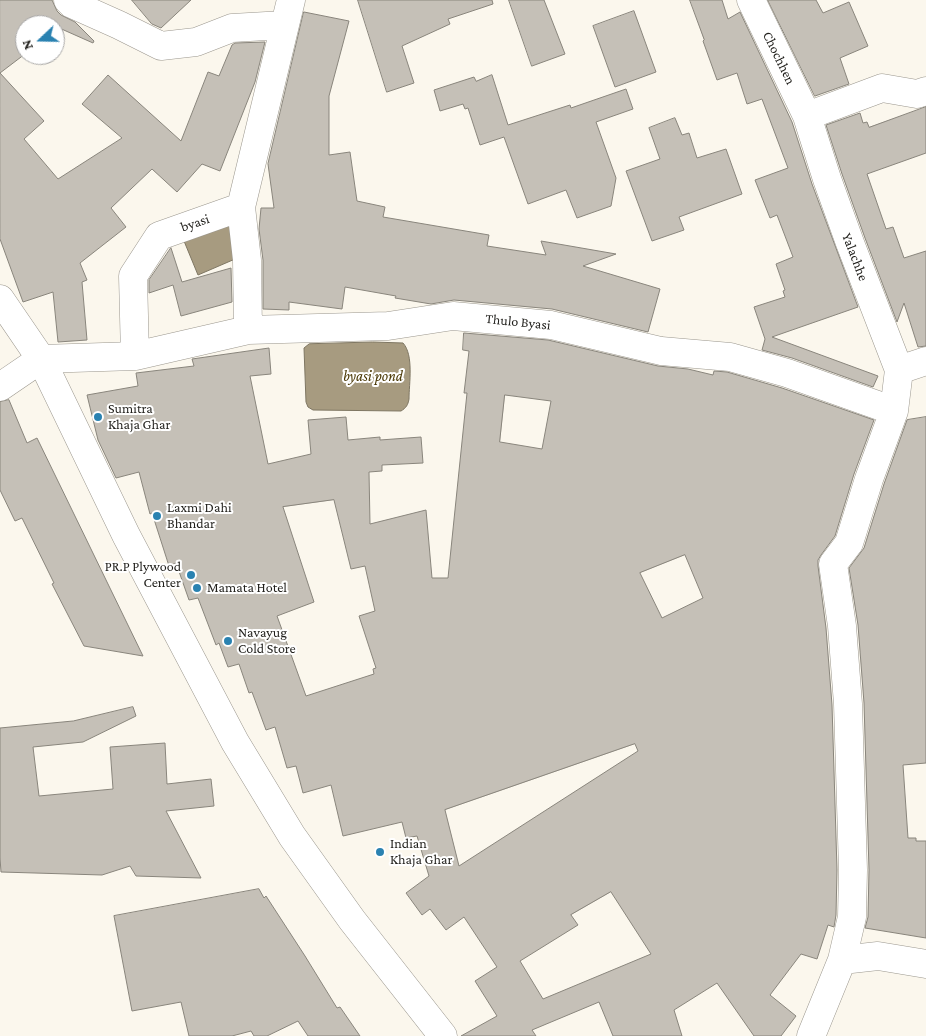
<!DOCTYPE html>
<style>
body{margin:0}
#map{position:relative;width:926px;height:1036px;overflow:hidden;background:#fbf7ed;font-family:"Crimson Pro",serif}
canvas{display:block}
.north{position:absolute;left:15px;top:15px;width:50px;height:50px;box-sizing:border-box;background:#fff;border:1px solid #a6a5a4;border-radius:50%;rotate:249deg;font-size:14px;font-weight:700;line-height:20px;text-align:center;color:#201f1b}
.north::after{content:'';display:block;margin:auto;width:18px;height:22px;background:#2a82b1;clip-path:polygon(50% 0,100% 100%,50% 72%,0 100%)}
</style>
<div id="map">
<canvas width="926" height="1036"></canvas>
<div class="north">N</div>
</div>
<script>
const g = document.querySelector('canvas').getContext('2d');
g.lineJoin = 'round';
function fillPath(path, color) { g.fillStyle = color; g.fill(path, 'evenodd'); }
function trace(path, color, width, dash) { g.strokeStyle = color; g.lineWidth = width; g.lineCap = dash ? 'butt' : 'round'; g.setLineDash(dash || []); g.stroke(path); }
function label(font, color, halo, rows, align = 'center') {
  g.font = font + ' "Crimson Pro",serif'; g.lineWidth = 4; g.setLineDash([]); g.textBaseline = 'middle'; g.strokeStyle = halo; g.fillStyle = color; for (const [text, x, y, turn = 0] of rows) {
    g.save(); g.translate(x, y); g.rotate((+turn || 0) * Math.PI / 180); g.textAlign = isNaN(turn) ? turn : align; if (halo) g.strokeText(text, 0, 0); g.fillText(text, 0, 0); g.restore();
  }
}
const water = new Path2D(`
 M228,222L242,256L198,275L184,241Z
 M373,342L403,343C414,355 409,384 409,399C408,405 406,408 401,411L313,410L308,407L306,402L304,348L309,344Z`);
const building = new Path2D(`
 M0,0H52L57,11L61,15L75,22L94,41L93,43L57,27L55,30V25H25V54L0,73L44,121L24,139L58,179L122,138L82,104L108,75L181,141L208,72L219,76L232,45L235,43L265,42L255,82L220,171L202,164L177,192L152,169L111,208L126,227L80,263L87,280L82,282L87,340L58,342L53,292L23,302L0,239Z
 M132,0H191L161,28L152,24Z
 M358,0H492L493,4L448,19L450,24L402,46L414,83L387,92Z
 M509,0H544L565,54L532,66Z
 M690,0H722L728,19L740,12L792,122L812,184L858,307L772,337L878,376L873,387L792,358L762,350L765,339L754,307L785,297L783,291L785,290L776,264L793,257L777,215L770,218L755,180L788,168L762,99L747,104L737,73L717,80L703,41L704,40Z
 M768,0H816L823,13L849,2L868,46L840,58L849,84L815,96Z
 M634,11L656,72L615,87L593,26Z
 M304,12L349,21L329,96V155L350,152L357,201L385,207L383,217L489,235L487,246L546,255L541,241L616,254L583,266L660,289L648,332L552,309L454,300L431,304L395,298L396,296L345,287L342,309L289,302V310L263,309V260L259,229L261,208H274L268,164Z
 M492,75L508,125L570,105L571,108L626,89L633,109L596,122L616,178L611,206L577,218L566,190L528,204L504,137L480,145L468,108L465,109L463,104L440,111L434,90L474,77L476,81Z
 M926,107V153L867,174L886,229L893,227L904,258L926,251V346L918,347L904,303L897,322L865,238L842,174L826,125L860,113L863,123L867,122L869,127Z
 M675,118L682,135L689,133L697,158L726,149L742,194L679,217L684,230L652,241L626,171L660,159L649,128Z
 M171,248L182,282L231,268L232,302L181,316L173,285L149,293V280Z
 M464,333L548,340L658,366L688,369L713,375L714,371L727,372L782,388L874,420L854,474L835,536L821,555L818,560V566L826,628L832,705L837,870L836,915L834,927L828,925L817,959L801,954L770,995L796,1016L781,1036H754L717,983L674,1010L682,1036H613L599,1002L532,1030L536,1036H461L497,1016L475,981L497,967L464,917L446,930L430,909L422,915L406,893L429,876L417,836L406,838L402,822L343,836L331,785L303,793L296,766L287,768L275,727L266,730L252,692L249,693L239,664L228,667L219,643L216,645L198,598L189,600L176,563L169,566L152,513L150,514L139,472L116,478L98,440L87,395L138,386L136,373L194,366L192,359L269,348L271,374L250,376L268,464L311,454L308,420L346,417L348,440L380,437V440L421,437L423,463L382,465V471L369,472L370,524L426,510L432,578H448L467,393H464L469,351L463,350ZM505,395L551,401L542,449L500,442ZM334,500L351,569L365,566L375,611L359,616L376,668L373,669L374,674L306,696L277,616L314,602L283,507ZM685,555L703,598L662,618L640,573ZM635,744L638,751L459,866L445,810ZM611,892L651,954L543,999L520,961L578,925L571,915Z
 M9,400L27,443L37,438L143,656L84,646L52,584L54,583L22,518L15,521L0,490V402Z
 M926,417V763L903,765L908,838H916V841H926V938L865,928L868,917L869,870L864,703L858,625L849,568L864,548L884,484L907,420Z
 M133,707L136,716L83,742L33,747L39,796L113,789L110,747L165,743L167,784L211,779L214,806L166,811L201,878L136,876L130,866L102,875L1,872L0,858V728L73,721Z
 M259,889L264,898L266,896L305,956L337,1008L340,1007L360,1036H308L298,1021L267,1036H254L251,1031L232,1036H189L181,1002L132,1011L114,916Z`);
const minor = new Path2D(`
 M68,0L72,4L119,25L161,46L196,42L232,28L284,25
 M751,0L807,116L827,179L850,243L899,370L926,361
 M807,116L882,88L917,94L926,91
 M241,207L247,260L248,330
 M135,356L248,330L388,326L453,316L551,325L661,351L730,357L787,373L894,411
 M41,359L135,356L133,276L159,236L241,207L291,0
 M842,960L852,917L853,870L848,704L842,626L833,564L849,543L869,479L894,411L899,370
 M811,1036L842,960L878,956L926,964`);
const major = new Path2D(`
 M0,299L41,359L126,535L235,742L292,836L352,920L443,1036
 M0,387L41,359`);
const markers = [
 [98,417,5,"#2a82b1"],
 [157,516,5,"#2a82b1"],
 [191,575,5,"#2a82b1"],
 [197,588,5,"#2a82b1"],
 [228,641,5,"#2a82b1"],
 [380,852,5,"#2a82b1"]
];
const streetNames = [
 ["Chochhen",779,58,64],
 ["byasi",195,223,-19],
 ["Yalachhe",855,257,69],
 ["Thulo Byasi",518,322,6]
];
const poiNames = [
 ["Sumitra",108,409],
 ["Khaja Ghar",108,425],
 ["Laxmi Dahi",167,508],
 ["Bhandar",167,524],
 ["PR.P Plywood",181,567,"right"],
 ["Center",181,583,"right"],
 ["Mamata Hotel",207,588],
 ["Navayug",238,633],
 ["Cold Store",238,649],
 ["Indian",390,844],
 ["Khaja Ghar",390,860]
];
const waterNames = [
 ["byasi pond",373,376]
];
fillPath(water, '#a79b80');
trace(water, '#7e7662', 1);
fillPath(building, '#c5c0b7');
trace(building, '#89857c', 1);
trace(minor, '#9b978e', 29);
trace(major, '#9b978e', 29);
trace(minor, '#fff', 28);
trace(major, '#fff', 28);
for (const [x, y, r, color] of markers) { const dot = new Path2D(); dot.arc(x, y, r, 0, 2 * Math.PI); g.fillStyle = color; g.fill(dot); trace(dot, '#fff', 2); }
label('14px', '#201f1b', '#fff', streetNames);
label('14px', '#201f1b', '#fff', poiNames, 'left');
label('italic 15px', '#483500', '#fff', waterNames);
</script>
